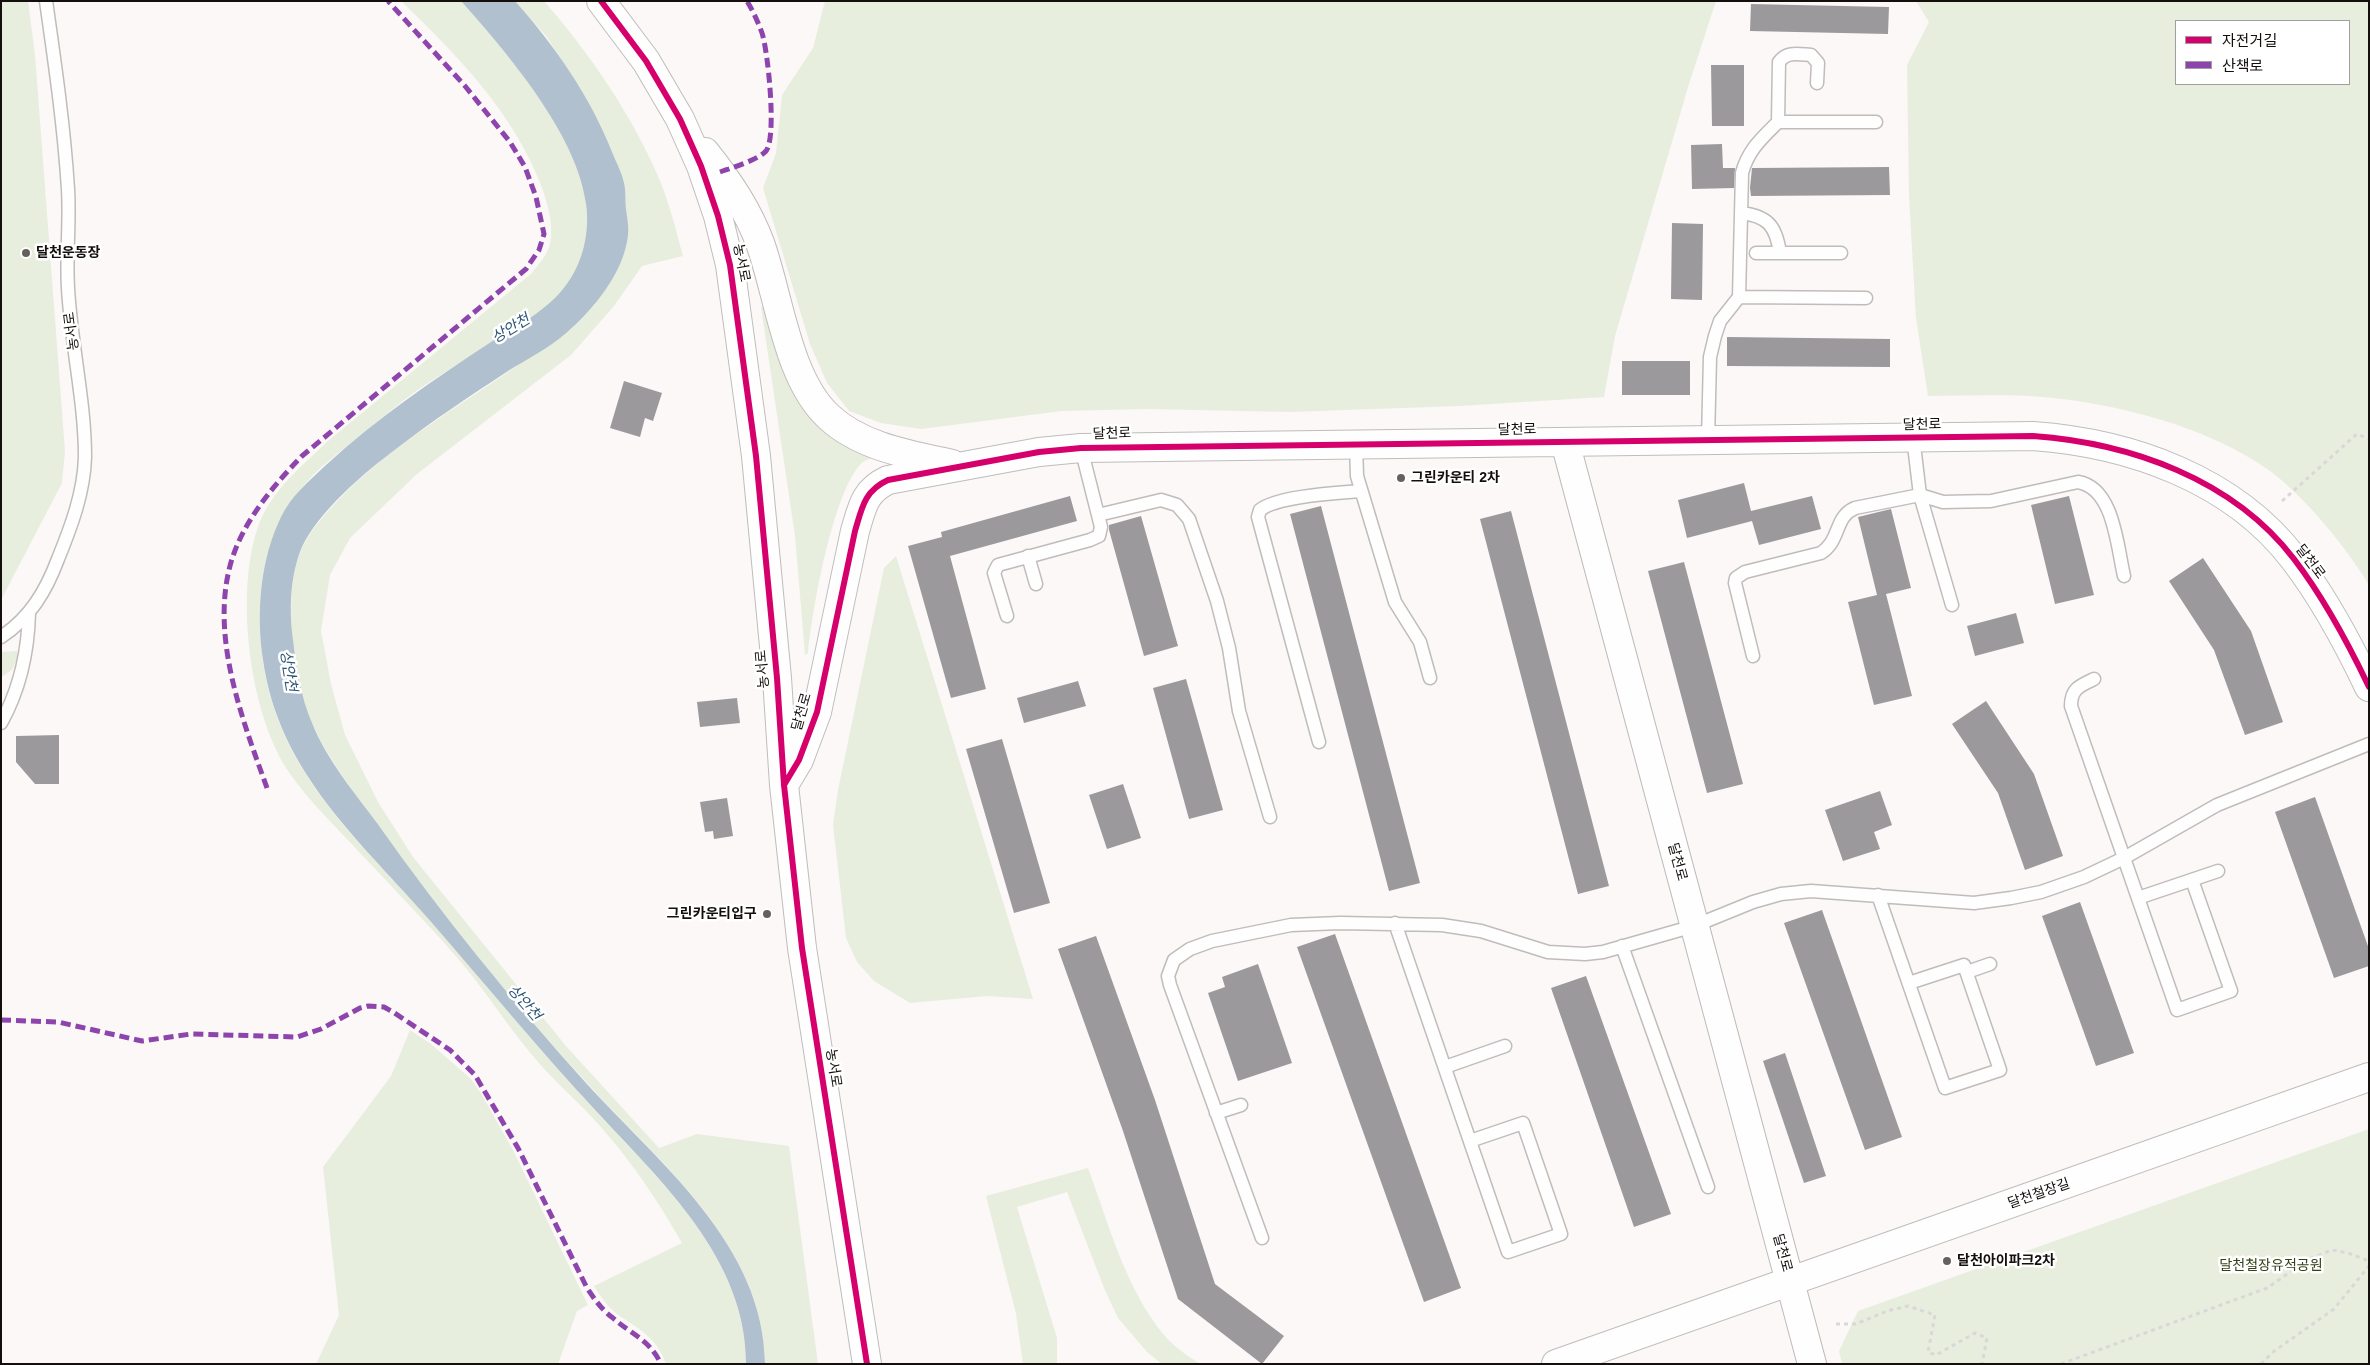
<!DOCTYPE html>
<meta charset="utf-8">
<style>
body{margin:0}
#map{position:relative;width:2370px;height:1365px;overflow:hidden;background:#fbf8f7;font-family:Arial,"Noto Sans KR",sans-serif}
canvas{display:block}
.frame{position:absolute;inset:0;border:2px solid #140f0d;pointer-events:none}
.legend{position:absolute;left:2175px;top:20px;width:175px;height:65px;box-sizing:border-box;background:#fff;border:1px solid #a19f9e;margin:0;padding:6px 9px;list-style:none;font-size:15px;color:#140f0d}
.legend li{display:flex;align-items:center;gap:10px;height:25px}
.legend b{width:25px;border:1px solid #a19f9e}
</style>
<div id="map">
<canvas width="2370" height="1365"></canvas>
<div class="frame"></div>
<ul class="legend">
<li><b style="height:6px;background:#d6006c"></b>자전거길</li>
<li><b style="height:6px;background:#8e44ad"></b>산책로</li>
</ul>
</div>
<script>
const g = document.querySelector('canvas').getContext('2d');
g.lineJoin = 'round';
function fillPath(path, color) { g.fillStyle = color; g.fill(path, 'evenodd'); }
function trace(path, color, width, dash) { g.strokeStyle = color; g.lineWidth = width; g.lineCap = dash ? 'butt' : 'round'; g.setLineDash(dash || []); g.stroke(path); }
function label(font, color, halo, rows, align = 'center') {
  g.font = font + ' Arial,"Noto Sans KR",sans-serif'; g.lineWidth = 5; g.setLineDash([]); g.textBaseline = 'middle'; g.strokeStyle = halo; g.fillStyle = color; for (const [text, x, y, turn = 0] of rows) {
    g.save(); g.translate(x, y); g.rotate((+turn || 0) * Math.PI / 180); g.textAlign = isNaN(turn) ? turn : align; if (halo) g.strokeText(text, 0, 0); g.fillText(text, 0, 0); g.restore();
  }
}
const green = new Path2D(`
 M1,1H28L35,55L65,451L62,483L1,600Z
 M401,1H461C507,53 577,133 586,204C590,231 583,263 566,285C545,314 507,332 477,352C458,364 438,376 419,389C398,404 378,421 358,437C339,453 316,469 301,489C294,497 289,509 284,519C279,529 273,539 269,550C258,584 258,625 263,661C279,775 361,841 432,923C485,984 536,1046 590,1105C656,1176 747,1258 746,1364H666C657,1337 638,1329 617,1314C607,1306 601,1297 594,1286L682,1243C658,1201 632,1162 600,1126C581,1104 558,1085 538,1062C510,1030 488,994 460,961C424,919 384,879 346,838C327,818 307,798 291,775C249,717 234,591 259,524C272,490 303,465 328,441L532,273C539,264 547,255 550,244C554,226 548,205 542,188C515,114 457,55 401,1Z
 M515,1H544C590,54 630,112 658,176C669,202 676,230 683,256L642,266L614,306L571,355L417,474L350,538L330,575L321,631L331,684L345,735L378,802L413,857L566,1046L659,1148L697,1134L789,1146L818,1364H765C764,1245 660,1164 587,1083C515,1005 446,921 384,834C359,799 332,765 313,726C293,683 281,590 303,546C311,529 327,512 340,498C393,444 454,410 515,367C542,347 568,325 595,304L581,89L546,36Z
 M825,1H1716L1689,84L1615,336L1604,397L1459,406L1290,412L1147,409L1062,411L921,429L881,423L849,411L827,383L810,344L763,188L776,153L782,95L813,48Z
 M1916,1H2369V585C2347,548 2304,496 2270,471C2209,427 2116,403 2042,397C2004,394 1966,396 1928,396L1916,318L1909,197L1907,65L1929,22ZM2176,21H2349V84H2176Z
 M767,306L786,370L879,456C872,458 863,460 859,466C832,498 812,610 808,653L805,655L795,536L761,307Z
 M896,556L1033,999L987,996L910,1003L874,981L857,962L846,938L833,825L838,790L884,568Z
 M17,651L18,657L12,670L1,677V652Z
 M410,1030L431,1044L471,1079L482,1095L514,1152L588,1305L577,1311L558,1364H316L339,1315L323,1167L391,1076Z
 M2369,1129V1364H1842L1839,1351L1858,1311Z
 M1088,1168C1108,1222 1126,1290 1164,1335C1173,1346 1188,1356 1200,1364H1162L1147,1352L1118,1318L1104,1288L1067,1192L1017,1207L1057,1338V1364H1023L1016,1314L986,1196Z`);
const water = new Path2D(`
 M461,1H515C555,46 590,96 612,152C616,162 622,173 624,183C626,191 625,201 626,209C627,217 629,227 628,235C624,273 593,310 565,334C549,348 527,359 508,371C470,396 432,421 396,449C365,472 318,512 302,547C290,575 289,610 293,640C296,667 301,698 312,723C327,760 354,792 377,823C441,914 512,1001 586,1083C659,1163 764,1245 765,1364H746C747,1260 661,1181 596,1111C539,1050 487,986 432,923C361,841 279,774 263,660C256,613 260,560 281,517C291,496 309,481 326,465C377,418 433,380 491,342C517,326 548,310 566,285C583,263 590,231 586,204C577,134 507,53 461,1Z`);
const building = new Path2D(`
 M1751,4L1889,7L1888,34L1750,31Z
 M1711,65H1744V126H1712Z
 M1722,144L1723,168H1735L1734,188L1692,189L1691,145Z
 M1889,167L1890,195L1751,196L1750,188L1752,168Z
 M1672,223L1703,224L1702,300L1671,299Z
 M1727,337L1890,339V367L1727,366Z
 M1622,361H1690V395H1622Z
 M624,381L662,393L653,421L645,418L640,437L610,428Z
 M1744,483L1751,511L1812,496L1821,529L1759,545L1752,521L1687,538L1678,500Z
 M1070,496L1077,521L950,556L986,689L951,698L908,546L942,537L941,532Z
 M2069,496L2094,595L2055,604L2031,505Z
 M1321,506L1420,883L1389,891L1290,514Z
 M1891,509L1911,588L1886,594L1912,696L1874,705L1848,602L1877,595L1858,517Z
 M1511,511L1609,886L1578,894L1480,519Z
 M1141,516L1178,646L1144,656L1109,530V525Z
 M2203,558L2251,631L2283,722L2245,735L2214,650L2169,581Z
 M1684,562L1743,784L1707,793L1648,571Z
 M2016,613L2024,643L1975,656L1967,626Z
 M1186,679L1223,810L1189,819L1153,688Z
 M1078,681L1086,706L1024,723L1017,698Z
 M737,698L740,723L700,727L697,702Z
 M1986,701L2034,774L2063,856L2025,870L1998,793L1952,724Z
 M59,735V784H35L16,762V736Z
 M1002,739L1050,903L1014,913L966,749Z
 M1123,784L1141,838L1107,849L1089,795Z
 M1880,791L1892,825L1874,832L1880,849L1843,861L1825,810Z
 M2315,797L2369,949V966L2334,978L2275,812Z
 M727,798L733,836L714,839L713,831L705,832L700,802Z
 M2080,902L2134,1053L2096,1066L2042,916Z
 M1822,910L1902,1137L1865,1150L1784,923Z
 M1335,934L1461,1288L1424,1302L1297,947Z
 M1096,936L1155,1100L1215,1284L1284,1336L1262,1364L1178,1299L1123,1131L1058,949Z
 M1258,964L1292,1063L1238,1081L1208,993L1225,987L1222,977Z
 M1586,976L1671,1214L1634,1227L1551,988Z
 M1785,1053L1826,1176L1804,1183L1763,1061Z`);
const path = new Path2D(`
 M2282,501L2357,434L2369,439
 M1836,1324H1856L1887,1311L1908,1306L1935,1315L1928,1352L1936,1355L1975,1333L1987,1338L1982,1364
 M2061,1364L2267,1288L2309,1259L2332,1250L2348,1253L2369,1261
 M2261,1364L2273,1352L2334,1309L2369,1266`);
const lane = new Path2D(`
 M1778,122H1876
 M1741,213C1768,216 1776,226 1780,253
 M1756,253H1841
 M1739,297L1866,298
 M1913,437L1920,495L1952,605
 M1708,440L1710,357L1715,336L1720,321L1739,297L1742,173C1748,150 1762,138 1778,122L1779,62C1787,51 1798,54 1811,55L1818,63L1817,83
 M1356,445L1357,476L1395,602L1420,642L1430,678
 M1098,515L1161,500L1177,505L1189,519L1217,601L1229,648L1239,711L1270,817
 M1028,556L1036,584
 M1007,616L994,573L998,565L1090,540L1099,536L1101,527L1081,448
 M1,637C30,618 46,591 58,559C71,527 84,493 85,457C85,401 71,344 68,288C66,255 70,222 68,189C64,126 55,64 46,1
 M1753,656L1735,583L1736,578L1745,572L1821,553C1841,540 1834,517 1855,508L1920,495L1943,502L1991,501L2078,482C2114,488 2117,546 2124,576
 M2094,679C2079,686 2071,689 2071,706L2177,1010L2231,991L2192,880
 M1,723C20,689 28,652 29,613
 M1319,742L1258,517L1260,510C1277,496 1338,493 1361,491
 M1878,895L1945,1088L2000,1070L1964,965L1909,983
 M2138,898L2218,871
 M1395,923C1433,1033 1470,1142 1508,1252L1561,1234L1523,1123L1470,1141
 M1622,946L1708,1187
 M1967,972L1990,964
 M1445,1067L1505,1046
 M1216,1113L1241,1105
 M1262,1238L1170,985L1168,976L1174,960L1190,949L1212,941L1291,925L1340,923L1442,925L1481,931L1548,952L1585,954L1603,952L1694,926L1753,902L1781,894L1811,891L1974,903L2011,898L2041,892L2084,877L2124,858L2217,805L2369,744`);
const secondary = new Path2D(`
 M601,1L646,61L680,119L701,166L718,216L730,265L756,456L777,678L784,785L802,948L867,1364
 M705,152C727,179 748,210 760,243C779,295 787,379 829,417C861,447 911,455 952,464
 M1565,442L1812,1364
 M784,785L799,760L817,712L855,531C862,508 864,491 888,480L1039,452L1081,448L2033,436C2130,443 2233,479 2294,559C2324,598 2348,643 2369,687
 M1556,1364L2369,1077`);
const quiet = new Path2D(`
 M720,172C731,168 758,160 766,151C777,138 768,51 762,33C758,22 753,11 747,1
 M267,788C243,721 212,642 229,570C239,526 272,487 302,456L526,269L539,250L544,234L536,197L525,167L510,142L465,86L388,1
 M1,1020L58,1022L142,1041L191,1034L297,1037L321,1029L360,1008L368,1006L384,1007L393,1012L450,1050L475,1075L518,1148L587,1288C595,1300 602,1310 613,1318C632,1335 649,1339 661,1364`);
const cycleway = new Path2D(`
 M601,1L646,61L680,119L701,166L718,216L730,265L756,456L777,678L784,785L802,948L867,1364
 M784,785L799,760L817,712L855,531C862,508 864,491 888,480L1039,452L1081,448L2033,436C2130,443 2233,479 2294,559C2324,598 2348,643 2369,687`);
const markers = [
 [26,253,5,"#65615f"],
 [1401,478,5,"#65615f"],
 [767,914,5,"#65615f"],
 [1947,1261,5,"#65615f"]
];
const poiNames = [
 ["달천운동장",36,253],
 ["그린카운티 2차",1411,478],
 ["그린카운티입구",757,914,"right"],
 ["달천아이파크2차",1957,1261]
];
const streetNames = [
 ["농서로",741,263,79],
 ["농서로",72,331,-97],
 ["달천로",1922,425,-1],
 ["달천로",1517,430,-1],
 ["달천로",1112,434,-2],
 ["달천로",2310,562,53],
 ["농서로",763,669,-95],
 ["달천로",802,712,-74],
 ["달천로",1677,862,75],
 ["농서로",833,1068,81],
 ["달천철장길",2039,1194,-19],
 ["달천로",1782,1253,75]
];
const parkNames = [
 ["달천철장유적공원",2271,1266]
];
const waterNames = [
 ["상안천",511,329,-31],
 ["상안천",288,671,81],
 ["상안천",524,1003,49]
];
fillPath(green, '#e8eede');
fillPath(water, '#b0c0cf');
fillPath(building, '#9c999d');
trace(lane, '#c0bcba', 15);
trace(secondary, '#c0bcba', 30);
trace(path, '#d9d8d8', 3, [4, 4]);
trace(lane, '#fefefe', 12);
trace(secondary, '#fefefe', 28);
trace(quiet, '#8e44ad', 5, [10, 5]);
trace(cycleway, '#d6006c', 6);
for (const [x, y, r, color] of markers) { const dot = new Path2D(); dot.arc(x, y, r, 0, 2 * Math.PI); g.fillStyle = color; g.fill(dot); trace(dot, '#fff', 2); }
label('bold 14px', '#140f0d', '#fff', poiNames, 'left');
label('14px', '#140f0d', '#fff', streetNames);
label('14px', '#304316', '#fff', parkNames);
label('italic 15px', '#2d5577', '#fff', waterNames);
</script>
